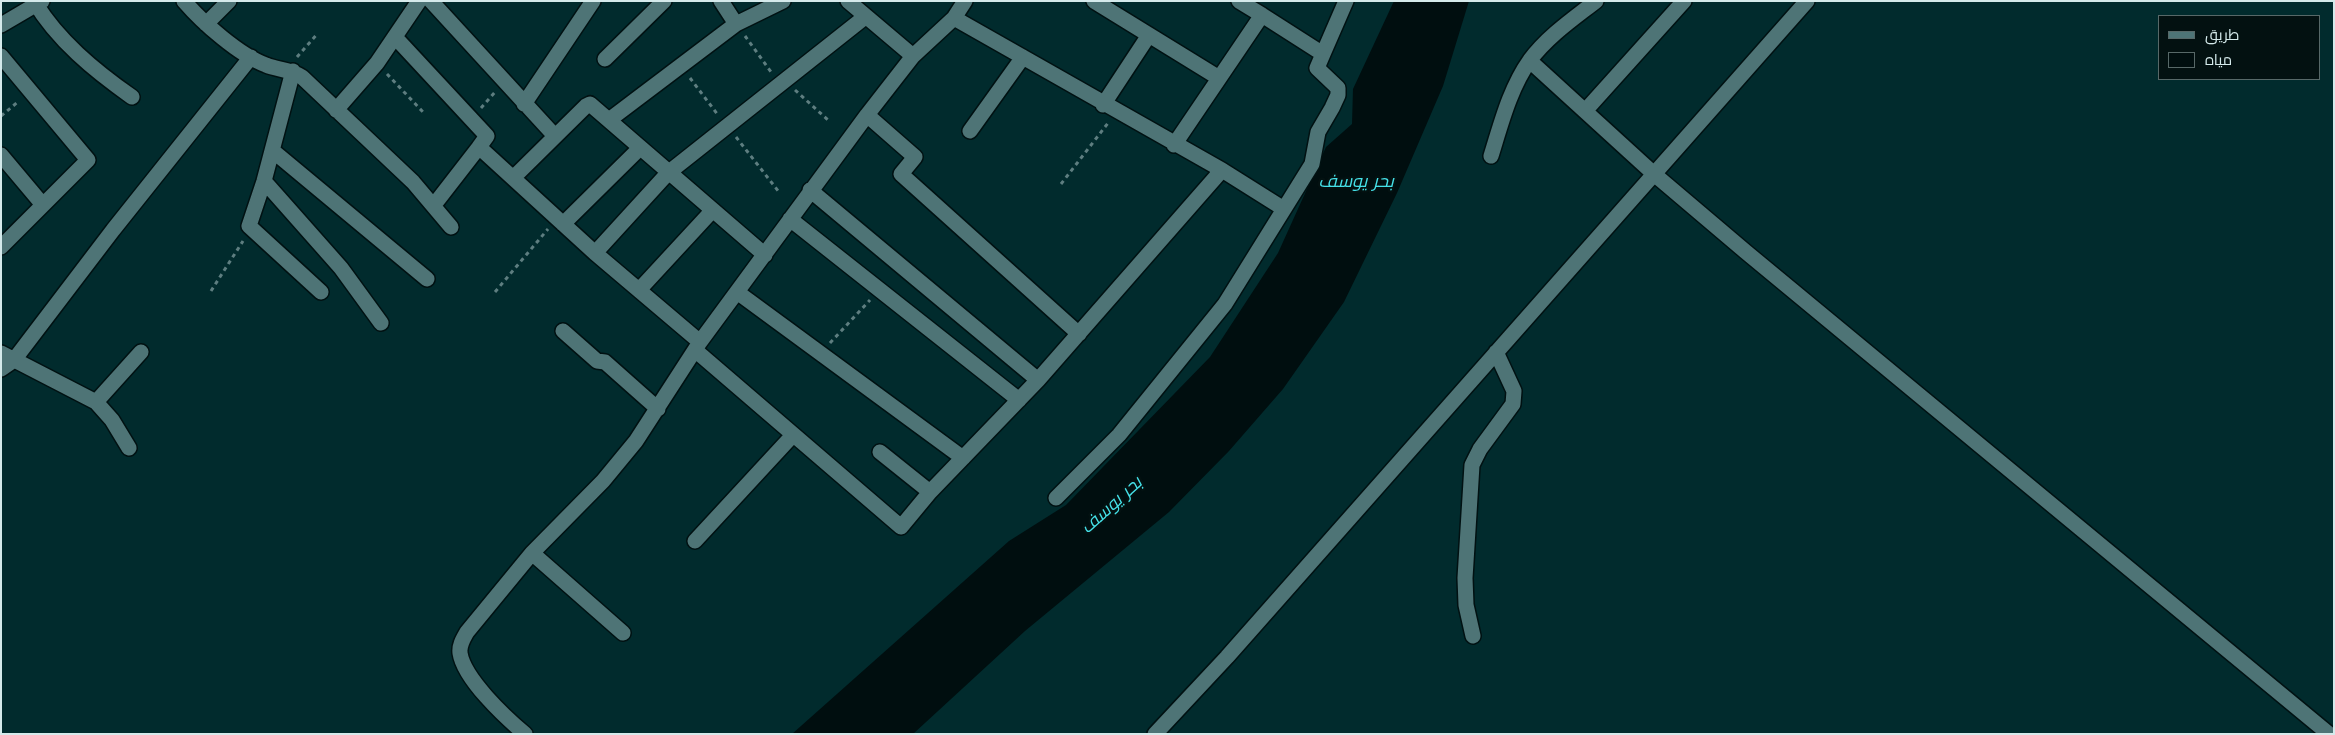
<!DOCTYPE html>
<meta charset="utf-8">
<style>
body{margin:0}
#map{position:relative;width:2335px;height:735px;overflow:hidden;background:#012b2d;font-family:Poppins,Cairo,sans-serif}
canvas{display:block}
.frame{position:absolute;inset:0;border:2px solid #d5eaeb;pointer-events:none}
.legend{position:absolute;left:2158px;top:15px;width:162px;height:65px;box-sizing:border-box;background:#031111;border:1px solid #576868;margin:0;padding:6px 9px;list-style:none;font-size:15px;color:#d5eaeb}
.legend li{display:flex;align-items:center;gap:10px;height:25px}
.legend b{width:25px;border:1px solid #576868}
</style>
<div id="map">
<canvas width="2335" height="735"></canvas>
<div class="frame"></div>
<ul class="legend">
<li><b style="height:6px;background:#4e7476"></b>طريق</li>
<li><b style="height:14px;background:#000e0f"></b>مياه</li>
</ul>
</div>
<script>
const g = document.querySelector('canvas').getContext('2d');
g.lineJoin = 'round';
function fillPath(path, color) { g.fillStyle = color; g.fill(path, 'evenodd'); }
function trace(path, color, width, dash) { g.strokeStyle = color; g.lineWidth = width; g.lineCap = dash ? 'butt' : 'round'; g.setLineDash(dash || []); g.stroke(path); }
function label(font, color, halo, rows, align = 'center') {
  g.font = font + ' Poppins,Cairo,sans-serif'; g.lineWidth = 5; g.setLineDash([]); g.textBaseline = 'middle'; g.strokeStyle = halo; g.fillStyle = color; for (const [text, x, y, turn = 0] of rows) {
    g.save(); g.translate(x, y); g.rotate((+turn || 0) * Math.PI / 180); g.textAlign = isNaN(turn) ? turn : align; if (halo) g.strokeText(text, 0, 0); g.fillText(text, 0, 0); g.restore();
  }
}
const water = new Path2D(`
 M1394,1H1469L1443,86L1397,193L1344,302L1283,389L1229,451L1169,512L1025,631L913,734H792L1009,541L1066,505L1210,357L1278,253L1326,147L1352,124L1353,89Z`);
const path = new Path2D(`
 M745,36L771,72
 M297,57L318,33
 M387,74L423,112
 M690,78L718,115
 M795,90L828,120
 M481,108L495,92
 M1,116L19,101
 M736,137L779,192
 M1061,184L1108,123
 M211,291L243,241
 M495,292L548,229
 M830,343L870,300`);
const minor = new Path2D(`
 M34,1C57,40 95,71 132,97
 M184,1C203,23 239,55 266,65C278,70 290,69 302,77L413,182L451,227
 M431,1L554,135
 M721,1L736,24
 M848,1L913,56
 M1094,1L1219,78
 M954,18L1222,170L1284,209
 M206,24L229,1
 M1,25L42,1
 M395,37L487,136L479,147L595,253L700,342
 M1323,54L1346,1
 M1,56L88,160L1,247
 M605,59L664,1
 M1530,61L1654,174L1746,252L2329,734
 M293,71L264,181L249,226L321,292
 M524,104L593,1
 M1103,105L1149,35
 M336,110L377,63L419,1
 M1585,111L1684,1
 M867,115L915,157L901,174L1079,334
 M609,120L736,24L783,1
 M970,131L1023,57
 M1174,145L1262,15L1239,1
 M273,151L427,279
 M1,155L43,205
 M1491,156C1501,124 1510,88 1530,60C1548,36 1573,19 1596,1
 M513,178L586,106L590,104L765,255
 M264,181L341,268L381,323
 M810,190L1038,380
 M434,205L479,147
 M790,219L1019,400
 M563,224L640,148
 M595,253L668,173L865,17
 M639,290L712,211
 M737,292L963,458
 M563,331L597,361L605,362L658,409
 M695,350L901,527L930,492L1038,380L1222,170
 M1,353L96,402L112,420L129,448
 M1,369L14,360L113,230L251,57
 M96,402L141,352
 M880,452L930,492
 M1056,498L1119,435L1225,304L1312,164L1318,132L1332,108L1338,95V88L1317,68L1323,54L1262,15
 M695,541L793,435
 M532,553L623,633
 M1473,636L1466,605L1465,578L1472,465L1480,449L1513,404L1514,391L1496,352
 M525,734C505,717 464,679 460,653C459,645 463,639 467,632L532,553L603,481L636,441L700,342L867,115L913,56L954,18L965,1
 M1155,734L1227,657L1807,1`);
const waterNames = [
 ["بحر يوسف",1356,182],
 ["بحر يوسف",1112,506,-42]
];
fillPath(water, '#000e0f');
trace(minor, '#011112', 18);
trace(path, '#5e7e80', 3, [4, 4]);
trace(minor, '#4e7476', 15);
label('italic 18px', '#45e1e8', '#031111', waterNames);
</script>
